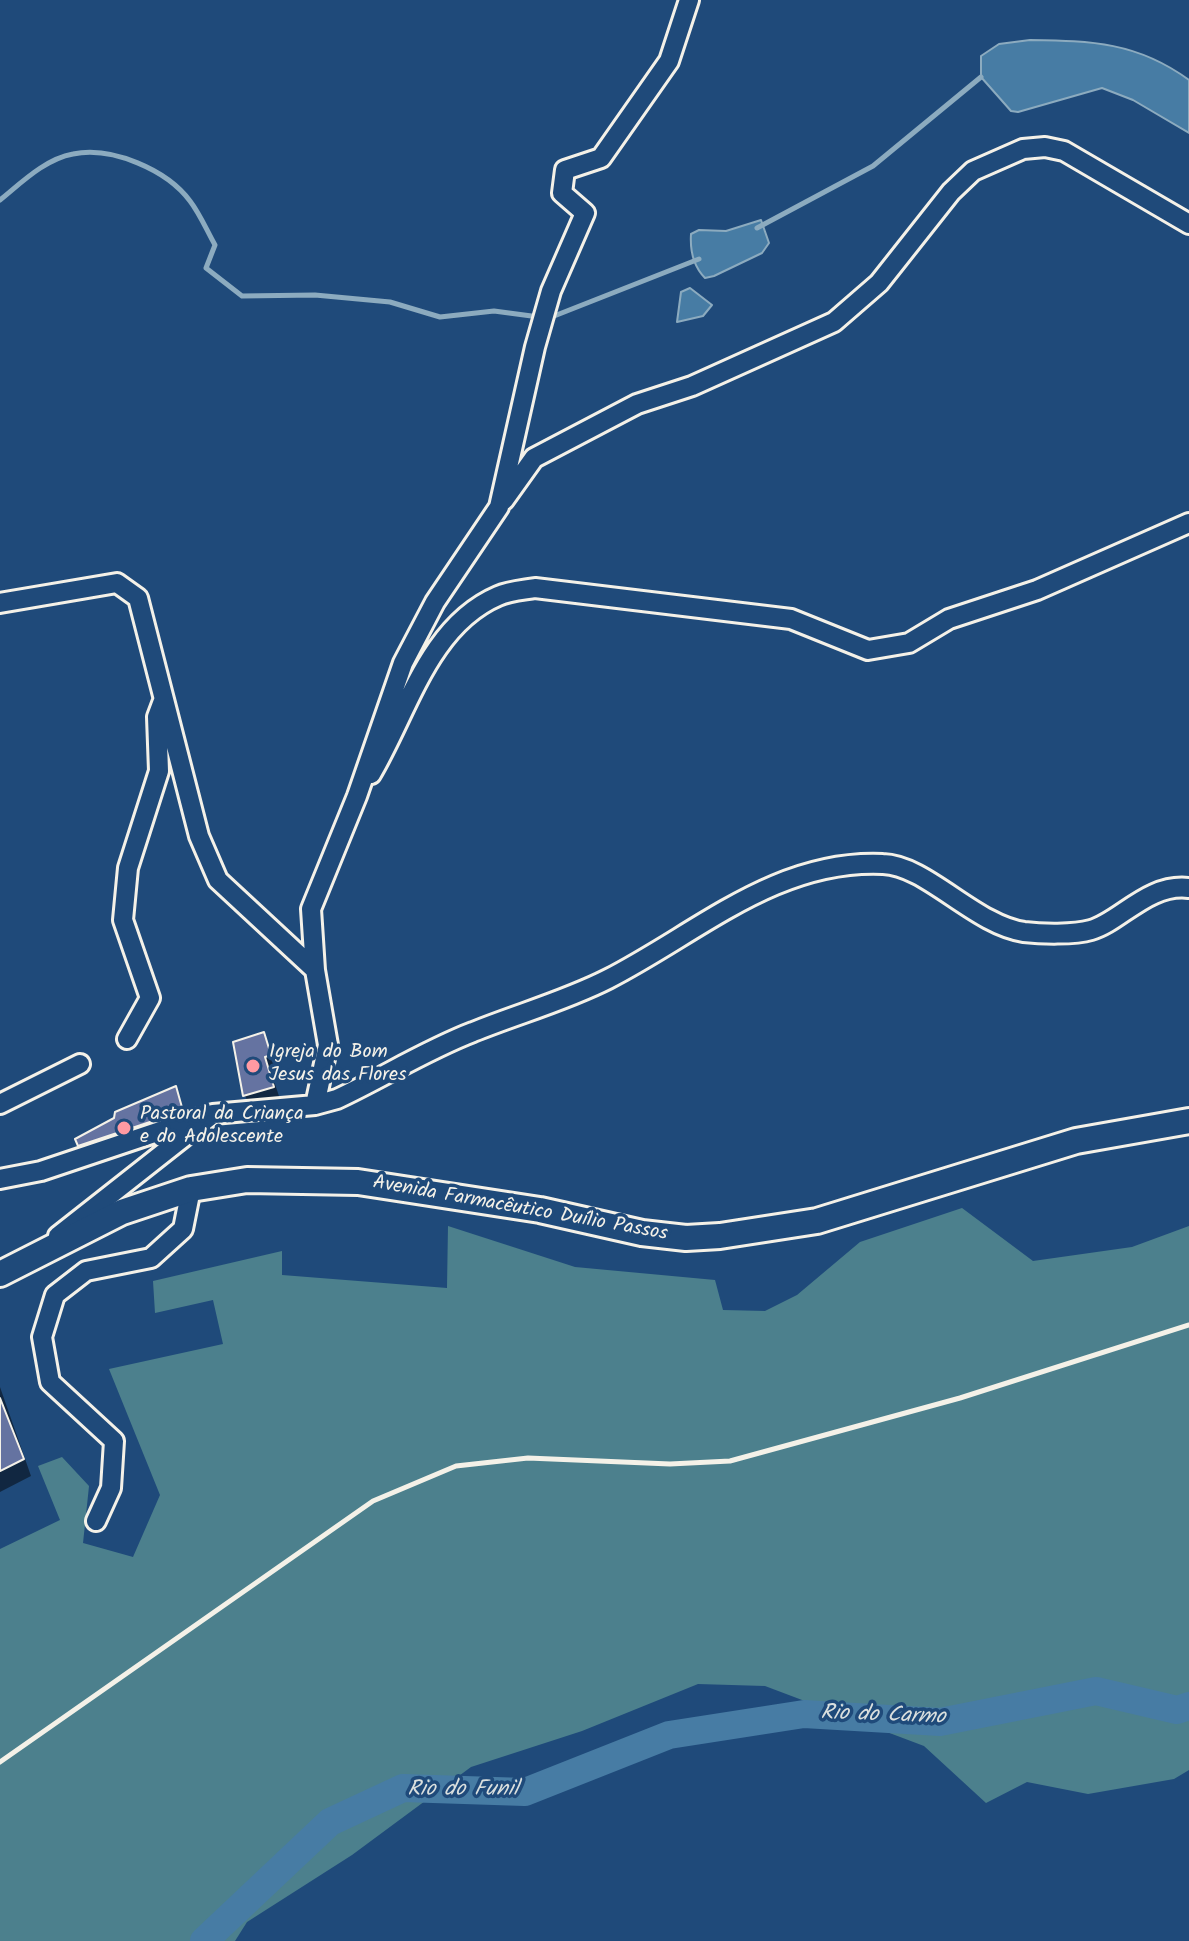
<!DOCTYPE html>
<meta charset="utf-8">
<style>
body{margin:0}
canvas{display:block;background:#1f4a7a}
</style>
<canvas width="1189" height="1941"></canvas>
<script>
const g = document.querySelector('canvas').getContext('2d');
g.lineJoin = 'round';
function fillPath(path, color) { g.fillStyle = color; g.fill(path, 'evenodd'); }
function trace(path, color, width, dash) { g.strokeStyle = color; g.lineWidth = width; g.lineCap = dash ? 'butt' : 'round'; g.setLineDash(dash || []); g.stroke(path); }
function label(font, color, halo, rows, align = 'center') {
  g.font = font + ' Kalam,sans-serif'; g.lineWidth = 7; g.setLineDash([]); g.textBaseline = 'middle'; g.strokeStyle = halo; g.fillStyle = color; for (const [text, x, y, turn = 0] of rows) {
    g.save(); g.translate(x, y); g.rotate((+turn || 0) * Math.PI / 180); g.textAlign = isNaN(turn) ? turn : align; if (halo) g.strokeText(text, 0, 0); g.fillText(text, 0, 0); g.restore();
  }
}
const green = new Path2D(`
 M962,1208L1033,1261L1132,1247L1189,1226V1770L1174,1779L1088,1794L1027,1782L986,1803L924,1746L765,1686L698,1684L582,1731L471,1767L352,1855L247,1922L235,1941H0V1549L60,1520L38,1466L62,1457L89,1486L83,1543L133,1557L160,1495L109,1369L223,1344L213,1300L155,1313L153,1281L282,1251V1275L447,1288L448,1226L575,1267L715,1280L723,1310L765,1311L797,1295L860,1242Z`);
const water = new Path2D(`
 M1030,40C1092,41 1137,42 1189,80V133L1133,100L1102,88L1018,112L1011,111L981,77V56L999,44Z
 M761,220L769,243L762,253L714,276L705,278C693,266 690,250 691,234L699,230L726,231Z
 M690,288L712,305L703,316L677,322L681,292Z`);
const shadow = new Path2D(`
 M263,1034L276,1067L270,1069L280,1099L251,1107L245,1096L235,1044Z
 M175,1089L188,1123L87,1157L80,1145Z
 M0,1387L31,1476L0,1492Z`);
const stream = new Path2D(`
 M0,200C21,183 45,159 73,154C112,146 167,170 190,201C200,214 207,231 215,245L206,268L242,296L315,295L390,302L440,317L494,311L539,317
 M757,228L873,166L981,77
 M549,318L699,259`);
const river = new Path2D(`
 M204,1941L330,1822L403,1788L525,1792L669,1735L804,1714L940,1722L1096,1691L1177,1710L1189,1706`);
const building = new Path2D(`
 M264,1032L271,1055L265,1057L274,1087L243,1096L233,1042Z
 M176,1086L183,1111L78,1146L75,1139L114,1118L115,1112Z
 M0,1398L24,1459L0,1471Z`);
const minor = new Path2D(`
 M504,500L534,458L637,404L692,386L834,322L879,283L951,192L973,171L1023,149L1045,147L1064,151L1189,224
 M0,603L117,583L138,598L199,836L218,880L315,970
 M371,774C407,714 428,626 498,596C509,591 524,590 535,588L791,619L868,650L909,643L949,619L1037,590L1189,523
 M127,1039L150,998L123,920L128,868L159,771L157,717L163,701
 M0,1104L80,1064
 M315,1105L328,1045L315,970L311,909L357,796L403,663L435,602L499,507L535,347L551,291L585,213L562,193L565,170L601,158L669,61L689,0
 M0,1179L41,1171L199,1118
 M58,1236L213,1114L315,1105L337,1099C382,1078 426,1050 473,1032C517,1014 565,1001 608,979C698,933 776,859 883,864C926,865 975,925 1024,932C1041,934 1074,935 1091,930C1120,922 1148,883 1189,888
 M96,1521L111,1488L114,1441L50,1382L42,1337L55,1295L86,1271L151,1258L183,1229L191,1189`);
const secondary = new Path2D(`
 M0,1274L122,1212L191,1189L247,1180L358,1182L540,1210L642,1233L686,1238L720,1236L817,1221L1076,1141L1189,1121`);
const rail = new Path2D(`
 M0,1762L373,1501L456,1466L528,1458L670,1464L730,1461L960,1398L1189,1325`);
const markers = [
 [253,1066,8,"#ff9aa2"],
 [124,1128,8,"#ff9aa2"]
];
const poiNames = [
 ["Igreja do Bom",269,1054],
 ["Jesus das Flores",269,1077],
 ["Pastoral da Criança",140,1116],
 ["e do Adolescente",140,1139]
];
const streetNames = [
 ["Avenida Farmacêutico Duílio Passos",520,1210,10]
];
const waterNames = [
 ["Rio do Carmo",883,1717,2],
 ["Rio do Funil",463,1791]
];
fillPath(green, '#4c808d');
fillPath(water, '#477ca4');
trace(water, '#8cabbf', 2);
fillPath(shadow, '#0007');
trace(stream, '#8cabbf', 5);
trace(river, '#477ca4', 28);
fillPath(building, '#6573a1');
trace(building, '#f4f1e8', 2);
trace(minor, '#f4f1e8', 24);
trace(secondary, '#f4f1e8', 30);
trace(minor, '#1f4a7a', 18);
trace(secondary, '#1f4a7a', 24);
trace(rail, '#f4f1e8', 5);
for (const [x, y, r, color] of markers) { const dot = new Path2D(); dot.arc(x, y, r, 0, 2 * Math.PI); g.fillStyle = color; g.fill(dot); trace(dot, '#1f4a7a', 3); }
label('20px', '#f4f1e8', '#1f4a7a', poiNames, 'left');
label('20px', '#f4f1e8', '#1f4a7a', streetNames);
label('italic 22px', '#dadfde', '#1f4a7a', waterNames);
</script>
